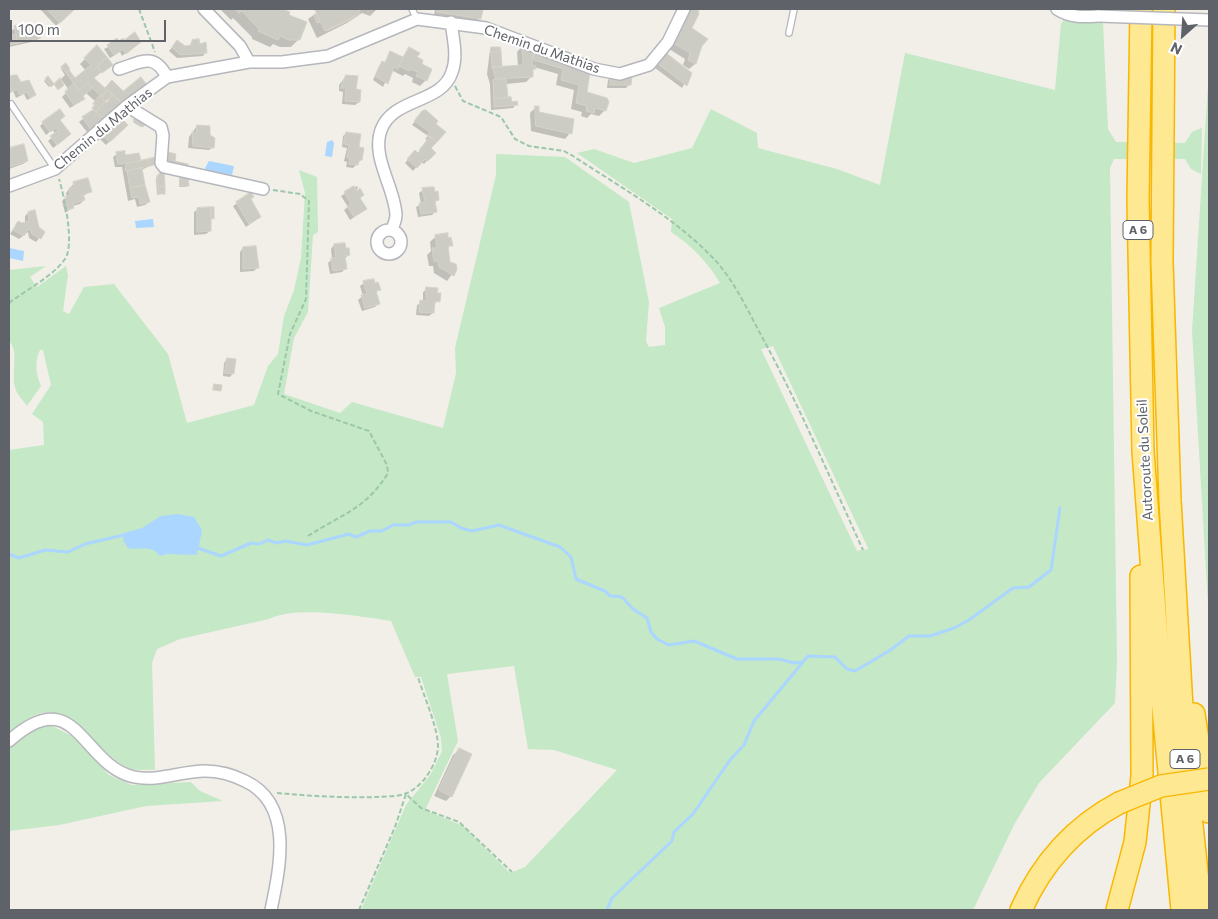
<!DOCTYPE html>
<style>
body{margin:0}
#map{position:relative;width:1218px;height:919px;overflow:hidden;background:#f1efe8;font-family:Commissioner,sans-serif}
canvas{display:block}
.frame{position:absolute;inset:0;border:10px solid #5f6268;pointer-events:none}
.north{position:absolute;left:1158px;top:10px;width:50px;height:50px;-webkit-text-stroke:4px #fff;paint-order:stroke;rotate:206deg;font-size:14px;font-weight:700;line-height:20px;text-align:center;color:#5f6268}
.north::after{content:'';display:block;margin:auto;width:18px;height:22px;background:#5f6268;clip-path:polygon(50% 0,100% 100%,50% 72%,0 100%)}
.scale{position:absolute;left:10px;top:20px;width:156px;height:22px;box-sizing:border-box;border:2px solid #5f6268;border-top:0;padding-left:6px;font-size:15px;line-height:18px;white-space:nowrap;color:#5f6268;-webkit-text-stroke:4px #fff;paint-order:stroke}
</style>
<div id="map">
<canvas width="1218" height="919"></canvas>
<div class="frame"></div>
<div class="north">N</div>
<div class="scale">100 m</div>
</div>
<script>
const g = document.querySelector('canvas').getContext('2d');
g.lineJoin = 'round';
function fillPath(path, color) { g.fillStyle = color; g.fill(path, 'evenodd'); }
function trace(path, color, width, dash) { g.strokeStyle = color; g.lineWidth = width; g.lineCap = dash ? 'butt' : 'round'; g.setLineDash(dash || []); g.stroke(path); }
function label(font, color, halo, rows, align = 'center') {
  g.font = font + ' Commissioner,sans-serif'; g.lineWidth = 4; g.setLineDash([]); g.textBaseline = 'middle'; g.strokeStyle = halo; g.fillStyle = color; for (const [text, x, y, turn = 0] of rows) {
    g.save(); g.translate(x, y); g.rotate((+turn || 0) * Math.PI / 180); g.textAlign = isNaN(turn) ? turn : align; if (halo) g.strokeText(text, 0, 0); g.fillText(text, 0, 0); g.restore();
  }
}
const green = new Path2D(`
 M1064,19L1103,23L1108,129L1116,142L1185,143L1192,132L1202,128L1201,174L1191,169L1185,159H1114L1110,168L1117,662L1115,703L1039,783L1015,823L973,910H361L406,805L431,774L442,751L441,738L421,677H415L391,621C361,616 295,605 269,619L180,639L157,649L152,663L155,770C148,769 138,771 132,769C102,761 75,703 38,714C29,716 18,727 9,732V450L44,445L43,422L32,414L51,385L43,350H40C34,361 36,375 41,386L27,406C24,401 18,396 16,390C10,376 20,351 9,341V270L46,266L30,277L37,287L66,266L68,275L63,311L69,314L84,287L114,284L168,354L187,423L254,405L268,366L278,354L284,316L294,290L301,258L305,193L299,170L317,177L318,232L313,235L308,312L294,338L284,394L340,413L352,402L443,428L456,373L455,348L496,175V154L565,157L629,202L649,302L646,341L649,347L665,345V327L659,308L720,283C707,261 692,246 671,232L672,219L577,153L594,149L634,163L692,148L711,109L757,133L758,148L837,169L880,185L905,53L1055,90L1061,24ZM773,346L868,548V549L857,551L761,349ZM514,666L528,749L554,750L617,770L525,867L510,873L463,826L425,810L458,741L447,674Z
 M1209,70V622L1192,331Z
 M31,726H52L72,736L109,775L132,785L191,782L200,791L223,801L146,806L59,825L9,831V745Z`);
const water = new Path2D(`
 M332,140L334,143L332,157L325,156L327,142Z
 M209,161L234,166L232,175L207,171L205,168Z
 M153,219L154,227L136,228L135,221Z
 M9,248L24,251L23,261L9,258Z
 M178,514L194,517L202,530L197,555L167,554L160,556C151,544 140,551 128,548L123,540L124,533L142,528L161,516Z`);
const shadow = new Path2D(`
 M40,9H57L60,11L63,9H73L56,26Z
 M220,9H279L288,13L299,39L291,47H280L273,44L270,47L252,39V37L233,18L231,20Z
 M322,9H377L370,16L362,13L347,23L317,38L308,19Z
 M435,9H465L482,10L480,18L477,22L434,15Z
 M691,9H697L690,28L701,46L695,64L689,69L683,65L685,59L669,49Z
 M15,28L24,34L39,38L36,41L9,47V38L13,37L11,31Z
 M192,41L206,52L203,56L177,58L169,51L174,45L189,47Z
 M119,42L136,46L122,56L120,52L110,58L104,49Z
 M522,46L589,73L586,93L605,110L599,116L591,114L587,118L581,116L582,112L571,109L574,90L556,85L558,74L534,67L531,77L526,82L506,84L507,99L511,103L516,104L513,108L491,110L490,84L487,74L490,50L491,48L501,68L518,67L517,52Z
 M97,47L108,68L93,78L104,90L108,85L123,92L142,88L87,132L79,122L93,111L96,102L86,93L82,96L83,99L80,102L70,108L62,97L69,90L61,79L65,75L61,69L66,65L75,80L86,71L80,64ZM111,95L106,104L104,102Z
 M409,49L420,64L426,80L420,86L412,82L413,78L405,74L403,76L391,70L383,87L373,80L379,66L384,63L390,53L402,58Z
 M663,58L690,74L682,88L655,68Z
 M17,76L21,84L35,95L31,98L27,100L24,94L16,98L13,91L9,94V79Z
 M346,76L359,102L355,105L342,104L343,92L339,91V85Z
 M611,77L630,84L626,88H607L608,80Z
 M48,78L52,83L49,87L44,81Z
 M536,107L538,113L570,133L565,139L531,131L530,113Z
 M139,116L146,121L141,127L133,122Z
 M419,116L434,124L430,149L434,153L424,164L421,162L413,171L405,163L412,155H418L421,151L419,150L427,140L425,139L428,136L412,125Z
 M120,119L126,125L106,145L99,138Z
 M59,120L66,138L53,148L48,141L56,134L52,130L46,135L40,126L43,123Z
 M197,126L209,135L213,147L209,150L188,148L189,137Z
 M347,133L358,148L361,160L353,168L346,167L347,162L344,161L347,148L342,147L343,136Z
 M23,146L27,161L23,164L9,169V149Z
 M117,154L140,162L157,163L141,170L149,202L145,205L137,207L135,199L128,201L122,167H115L113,157Z
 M162,172L164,193L157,195L156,178Z
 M180,176L187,185L186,187H179Z
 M74,183L90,192L83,196L84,200L80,204L72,206V208L65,213L62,201L67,198L66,193Z
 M357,186L358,188L354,192L366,209L350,220L344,210L348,207L341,196Z
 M423,190L438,199L434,204L435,212L432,215L418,217L416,207L421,204L419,193Z
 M251,194L249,200L260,217L246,227L233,206Z
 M198,209L213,218L210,219V231L206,234L194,235V212Z
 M28,213L38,228L44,232L36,242L29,238L28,232L19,239L10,234L18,222L25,224V216Z
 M436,236L451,245L447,249L449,263L456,269L447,281L434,273L433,266H429L427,255L431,251L430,242Z
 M334,245L349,255L345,258L346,268L342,272L330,274L328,263L332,259L331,249Z
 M243,248L258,267L254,271L240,272V252Z
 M364,283L379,289L375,294L378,304L375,307L362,311L358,300L363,296L360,286Z
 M427,289L436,294L439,301L433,304V313L429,316L416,315L417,305L423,302V292Z
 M227,359L233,373L230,377L223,376L224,363Z
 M459,750L451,796L446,801L434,796L453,755Z`);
const stream = new Path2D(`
 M195,547L221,556L251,543L259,544L268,540L277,543L285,541L307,545L349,534L356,537L370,531H382L393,525H409L416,522H451L461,528L472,531L499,525L560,547L571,557L576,579L605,591L610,596C627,596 621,598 633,609C637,612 643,615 647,618L651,632L657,639L669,645L694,641L737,659H779L794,663L802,662
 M9,554L19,558L45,550L68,552L85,544L128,534
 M607,910L612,898L672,841L674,832L693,814L730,760L744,745L754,721L808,656L835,657L847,669L855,671L889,651L909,636H930L954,628L969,620L1013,588L1029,587L1051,570L1060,508`);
const building = new Path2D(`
 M47,9L60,10L75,9L60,23Z
 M235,9H282L290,12L289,15L307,22L300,40H289L280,36L278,40L258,31L259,29L242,11L239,13Z
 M363,9L358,11L360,13L356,16L325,31L315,10Z
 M437,9H483L481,19L437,12Z
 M691,9H698L699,14L692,28L708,39L702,46L696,64L688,60L690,53L673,43Z
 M317,14L320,22L317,23L314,15Z
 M354,17V18L327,31V30Z
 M24,24L25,33L39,30L41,38L18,43L14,26Z
 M135,32L141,42L126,54L123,49L114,55L107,45L117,38L119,41L123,38L124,40Z
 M16,35L18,43L9,45V36Z
 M199,39L200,44L206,42L207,53L180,55L172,47L177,40L185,46L192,45V40Z
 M97,45L107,57L97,67L101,72L94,78L107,90L102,97L87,83L79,91L66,73L69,70L75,78L91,65L84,58Z
 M522,45L533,48L532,65L536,66V69H533V77L496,79L492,67L523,65Z
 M409,47L420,53L417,57L423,60L422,64L432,69L427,81L416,76L418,72L410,69L409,71L399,66Z
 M491,47H500L501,51L491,53Z
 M533,48L590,72L587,92L607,98L609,102L606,111L595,108L594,113L586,111L587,106L576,103L579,85L561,80L563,69L534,60Z
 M390,51L403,57L398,69L394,67L388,84L375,76L382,61L385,63Z
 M501,51L502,67H492L491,53Z
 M666,53L692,73L687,86L658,64Z
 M107,57L113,65L102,73L97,67Z
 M66,63L70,69L66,73L61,67Z
 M13,75H17L21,82L29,80L36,95L30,98L27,92L20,95L17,89L11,92L9,77Z
 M346,75L358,76L356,89L361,90L360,102L345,101L346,88H341Z
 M48,76L54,84L51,87L45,79Z
 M611,76H632L631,85H610Z
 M141,77L147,85L123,104L105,88L112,80L123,91Z
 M60,78L64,85L58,90L54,84Z
 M506,79L508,97L494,99L493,80Z
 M74,83L79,91L87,83L93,88L83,96L85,99L74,105L65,92Z
 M107,90L112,95L107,103L100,98Z
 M100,95L105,101L100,108L93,104Z
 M112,95L122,103L103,118L96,112Z
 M511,97L512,102L517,101L518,105L494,107V99Z
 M95,105L100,108L96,112L92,108Z
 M535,106H539V112L574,119L572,134L536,126Z
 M60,109L65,116L60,120L71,134L57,145L50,136L59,130L56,128L50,132L42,122Z
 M93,110L103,118L91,130L82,117Z
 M426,110L438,121L436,124L446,132L437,142L427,135L430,132L414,121L422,111Z
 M139,114L148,121L143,127L133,120Z
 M119,116L128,125L110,142L101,134Z
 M197,125L210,126V135L215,138L214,148L193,146L192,132L196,133Z
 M346,132L361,134L359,147L364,148L362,160H359L358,165L349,164L350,158H347L349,145L344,144Z
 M430,136L437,142L431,148L436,153L428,161L425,159L417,168L407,159L415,150L418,153Z
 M24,144L28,161L9,167V148Z
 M125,151V155L139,153L141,161L118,164L116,152Z
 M164,151L176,154L175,161L188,164L187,170L163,163Z
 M157,157L159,163L150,166L148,159Z
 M148,159L150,166L125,171L126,164Z
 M142,168L145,185L130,188L127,171Z
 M162,171L164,172L165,186L158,187L157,176Z
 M180,175H188L189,186H180Z
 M88,178L92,192L83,194L85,200L72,204L74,208L68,210L65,197L70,195L69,188L74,187L73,182Z
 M145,185L150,202L140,204L139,197L132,198L130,188Z
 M165,186V194H158V187Z
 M354,186L357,191L360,188L364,195L360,198L367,209L354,217L347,206L351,204L344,192Z
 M434,187L435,192L438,191L439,200L435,201L437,212L421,214L419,203L425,202L422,188Z
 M251,192L254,197L251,199L261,217L249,224L236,202Z
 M211,207H214V219L211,218Z
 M211,207V231L197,232V208Z
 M35,210L39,227L45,232L41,239L32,234L31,230H27L24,236L13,230L18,221L22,223L29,221L28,212Z
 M448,233V238L451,237L453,246H448L450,262L456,264L457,269L454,276L439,267L438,261H434L432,248H437L435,235Z
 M345,243L346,248H349L350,255L345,256L347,269L333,271L331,258H336L334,244Z
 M256,246L259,268L243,269V247Z
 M374,279L375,283L378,282L381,290L376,291L380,304L365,308L361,295L367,294L363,281Z
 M426,287L438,288L437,293H441L440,302L435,301L434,313L419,312L420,300L426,301Z
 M227,358L236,359L234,374L225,373Z
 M214,384L222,385L221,391L213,390Z
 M459,748L472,754L452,797L439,790Z`);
const path = new Path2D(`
 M139,9L155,52
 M455,86L463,101L501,117L515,139L529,146L564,151L573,156C620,187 674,217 713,258C734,280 747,309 761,335C799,405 830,478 863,550
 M273,190L300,194L309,201L306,299L290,334L278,394L311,411L369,431L387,465L388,473C366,509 342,514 308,536
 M9,303C26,290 52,277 65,259C75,245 64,195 59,179
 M277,793C310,796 343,798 377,797C386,796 398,797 407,793C423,786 437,765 438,747C438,727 424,697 418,677
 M359,910L395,827L406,794L421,808L459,822L512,872`);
const service = new Path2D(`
 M412,9L417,19
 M789,33L794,9
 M11,104L55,169`);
const minor = new Path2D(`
 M204,9L240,46L249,62
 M1057,9C1071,18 1084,17 1099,16
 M119,69C142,62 154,52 167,77
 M127,106L161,127L163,135L161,163L164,167L263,189
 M9,186L55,169L127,106L167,77L249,62H282L328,56L417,19L486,28L594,69L620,74L649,65L668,42L684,9
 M392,230C393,226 396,220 396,215C395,188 371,157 381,130C393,97 442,104 452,72C458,56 453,38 451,22
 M377 242a12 12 0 1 1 24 0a12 12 0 1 1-24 0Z
 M9,741C77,680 81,765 134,777C158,782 181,771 205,771C220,771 231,774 245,781C294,804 280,867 271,910`);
const motorway = new Path2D(`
 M1141,9L1138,200L1143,451L1159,666L1182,910
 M1164,9L1162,262L1170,500L1185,759L1201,910
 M1194,714L1209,812
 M1021,910C1042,863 1074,827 1119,803
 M1117,910L1135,842L1142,776L1141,576`);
const minorBridge = new Path2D(`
 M1099,16L1209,20`);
const motorwayBridge = new Path2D(`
 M1119,803L1161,786L1209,779`);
const shields = [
 [1138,230,30],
 [1185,759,30]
];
const shieldNames = [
 ["A 6",1138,230],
 ["A 6",1185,759]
];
const streetNames = [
 ["Chemin du Mathias",542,49,19],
 ["Chemin du Mathias",103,129,-39],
 ["Autoroute du Soleil",1145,460,-93]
];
fillPath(green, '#c5e8c6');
fillPath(water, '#aad6ff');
fillPath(shadow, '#0003');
trace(stream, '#aad6ff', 3);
fillPath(building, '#cccbc4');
trace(building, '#d6d2c6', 1);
trace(service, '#b5b7bc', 8);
trace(minor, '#b5b7bc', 14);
trace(motorway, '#f9b700', 24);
trace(path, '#9bc8aa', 2, [5, 2.5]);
trace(service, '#fff', 5.5);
trace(minor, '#fff', 11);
trace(motorway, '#fee892', 21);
trace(minorBridge, '#b5b7bc', 14, []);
trace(motorwayBridge, '#f9b700', 24, []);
trace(minorBridge, '#fff', 11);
trace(motorwayBridge, '#fee892', 21);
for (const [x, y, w] of shields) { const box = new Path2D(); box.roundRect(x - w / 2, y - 9.5, w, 19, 4); g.fillStyle = '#fff'; g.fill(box); trace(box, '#5f6268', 1); }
label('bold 12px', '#5f6268', null, shieldNames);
label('14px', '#5f6268', '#fff', streetNames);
</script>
